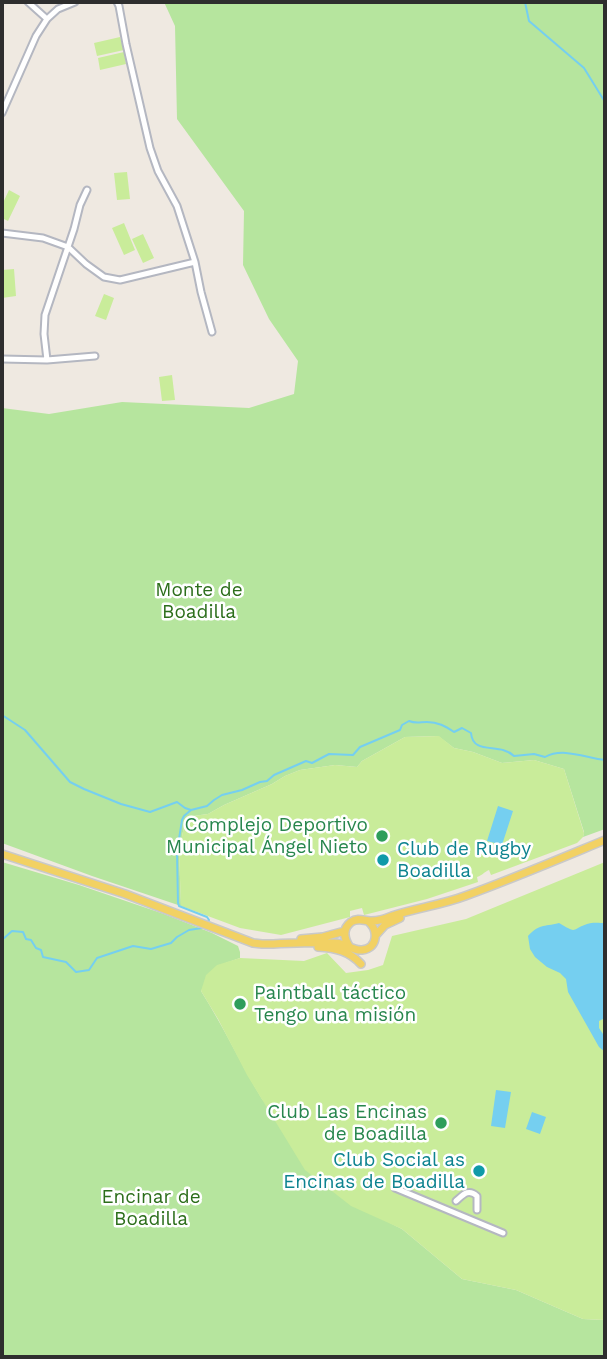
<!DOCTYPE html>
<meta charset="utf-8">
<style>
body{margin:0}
#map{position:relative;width:607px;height:1359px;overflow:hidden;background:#efe9e1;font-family:"Work Sans",sans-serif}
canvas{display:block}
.frame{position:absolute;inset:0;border:4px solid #2e2e2e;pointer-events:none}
</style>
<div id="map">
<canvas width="607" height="1359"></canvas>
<div class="frame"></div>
</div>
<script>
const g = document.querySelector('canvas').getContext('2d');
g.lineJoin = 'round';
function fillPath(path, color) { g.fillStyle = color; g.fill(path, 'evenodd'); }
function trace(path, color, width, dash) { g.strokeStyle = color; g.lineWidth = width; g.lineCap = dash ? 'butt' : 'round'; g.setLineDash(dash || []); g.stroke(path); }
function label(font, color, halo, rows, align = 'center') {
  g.font = font + ' "Work Sans",sans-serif'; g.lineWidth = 5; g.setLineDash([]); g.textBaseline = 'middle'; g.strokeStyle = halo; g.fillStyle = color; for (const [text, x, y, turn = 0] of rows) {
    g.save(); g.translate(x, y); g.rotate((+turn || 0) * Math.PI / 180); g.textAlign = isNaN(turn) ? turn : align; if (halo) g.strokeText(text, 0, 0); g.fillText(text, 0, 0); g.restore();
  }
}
const green = new Path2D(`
 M164,2H605V829L583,837L584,832L564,769L534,760L502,763L473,752L454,748L438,736L405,737L362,761L357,767L335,765L300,770L285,776L272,784L224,805L208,814L186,817L179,851L181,906L92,876L2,843V408L49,414L122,402L249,408L294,394L298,361L269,319L243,265L244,211L177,119L175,26Z
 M2,862L79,885L164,914L212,933L238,946L240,952V958L217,966L201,991C223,1026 241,1064 262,1099L390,1223L402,1229L462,1279L516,1290L583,1319L605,1320V1357H2Z`);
const pitch = new Path2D(`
 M120,37L124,50L97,56L94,43Z
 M124,52L126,64L100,70L98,58Z
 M127,172L130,199L117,200L114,173Z
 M9,190L20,196L8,221L2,218V205Z
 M124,223L135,250L124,255L112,228Z
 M143,234L154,258L143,263L132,239Z
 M14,269L16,296L2,298V270Z
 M104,294L114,298L106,320L95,316Z
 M172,375L175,400L162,401L159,377Z
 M439,736L454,748L473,752L502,763L534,760L564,769L584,833L583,837L577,843L491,875L489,870C484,872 483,875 477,877L478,882L427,899L364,915L362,908L350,911V917L281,935L240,928L181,906L179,851L186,817L208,814L224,805L272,784L285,776L300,770L335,765L357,767L362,761L405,737Z
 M605,862V1320L583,1319L516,1290L462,1279L402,1229L351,1206L305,1170L247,1075L218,1019L201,991L206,975L217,965L240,958L304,961L327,953L346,973L368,970L383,965L392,936L466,919Z`);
const water = new Path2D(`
 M498,806L513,811L502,845L487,841Z
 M559,923C578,934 570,930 587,924C592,922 600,923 605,923V1018L599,1021V1028L605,1037V1052L599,1047L568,992L566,979L560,973L547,967L535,957L530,949L528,936C539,924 543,927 559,923Z
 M496,1090L511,1092L505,1128L491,1126Z
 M532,1112L546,1117L540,1134L526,1129Z`);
const stream = new Path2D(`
 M525,2L529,21L584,68L605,102
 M2,715L25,730L70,782L84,789L121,804L150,812L177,802L185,808L191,810L207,806L214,800L222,795L242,790L260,782L267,781L274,775L306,761L312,763L329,754L353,755L360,747L400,730L402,725L409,721C416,724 420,722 427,722C438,722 445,726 454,732L462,728L471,733C473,756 500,742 514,756L534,754L545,757C563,747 586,758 605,760
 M191,810L184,816L182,820L177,852L178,903L179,906L207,917L209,920L208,922
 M2,940L12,931L23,932L26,939L31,940L36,948L41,950L43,957L66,962L76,972L89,970L97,958L133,946L151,949L171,943L177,937L189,930L202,928`);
const minor = new Path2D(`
 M28,2L47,19
 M117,2L119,6L126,44L150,148L158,171L177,206L195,262L201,292L212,332
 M2,113L36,36L47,19L58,9L75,2
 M2,233L43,238L68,247L86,264L104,277L120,280L195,262
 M2,359L47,360L95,356
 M47,360L44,334L45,315L74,229L80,205L87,190
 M395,1188L503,1233
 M456,1201C463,1195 468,1188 477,1196V1210`);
const major = new Path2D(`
 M2,854L125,894L253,943L262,944C286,944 311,941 335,943C345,943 353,951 362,950C379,948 378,929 368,921
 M376,935L385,925L400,918
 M301,939L323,937L345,931
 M349,946C344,938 342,929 351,922C358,917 364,921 371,921C379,921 385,919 392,916C416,908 441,905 465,896C512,879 559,859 605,840
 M318,947C336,948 349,951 361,964`);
const markers = [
 [382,836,7,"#2e9e5b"],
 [383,860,7,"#0f9aa8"],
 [240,1004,7,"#2e9e5b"],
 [441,1123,7,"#2e9e5b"],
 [479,1171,7,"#0f9aa8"]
];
const parkNames = [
 ["Monte de",199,590],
 ["Boadilla",199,612],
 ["Encinar de",151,1197],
 ["Boadilla",151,1219]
];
const leisureNames = [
 ["Complejo Deportivo",368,825],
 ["Municipal Ángel Nieto",368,847],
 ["Paintball táctico",254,993,"left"],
 ["Tengo una misión",254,1015,"left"],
 ["Club Las Encinas",427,1112],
 ["de Boadilla",427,1134]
];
const cultureNames = [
 ["Club de Rugby",397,849],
 ["Boadilla",397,871],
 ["Club Social as",465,1160,"right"],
 ["Encinas de Boadilla",465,1182,"right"]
];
fillPath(green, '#b6e59e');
fillPath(pitch, '#c9ec9a');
fillPath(water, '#75cff0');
trace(stream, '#75cff0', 2);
trace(minor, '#b4b7c1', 9);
trace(major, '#c9c9c9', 10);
trace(minor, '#fff', 5);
trace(major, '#f2d163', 7);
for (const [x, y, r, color] of markers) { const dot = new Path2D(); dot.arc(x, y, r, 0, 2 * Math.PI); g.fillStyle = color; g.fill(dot); trace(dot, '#fff', 2.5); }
label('19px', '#2c6e1b', '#fff', parkNames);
label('19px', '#27864d', '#fff', leisureNames, 'right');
label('19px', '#0d838f', '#fff', cultureNames, 'left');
</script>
